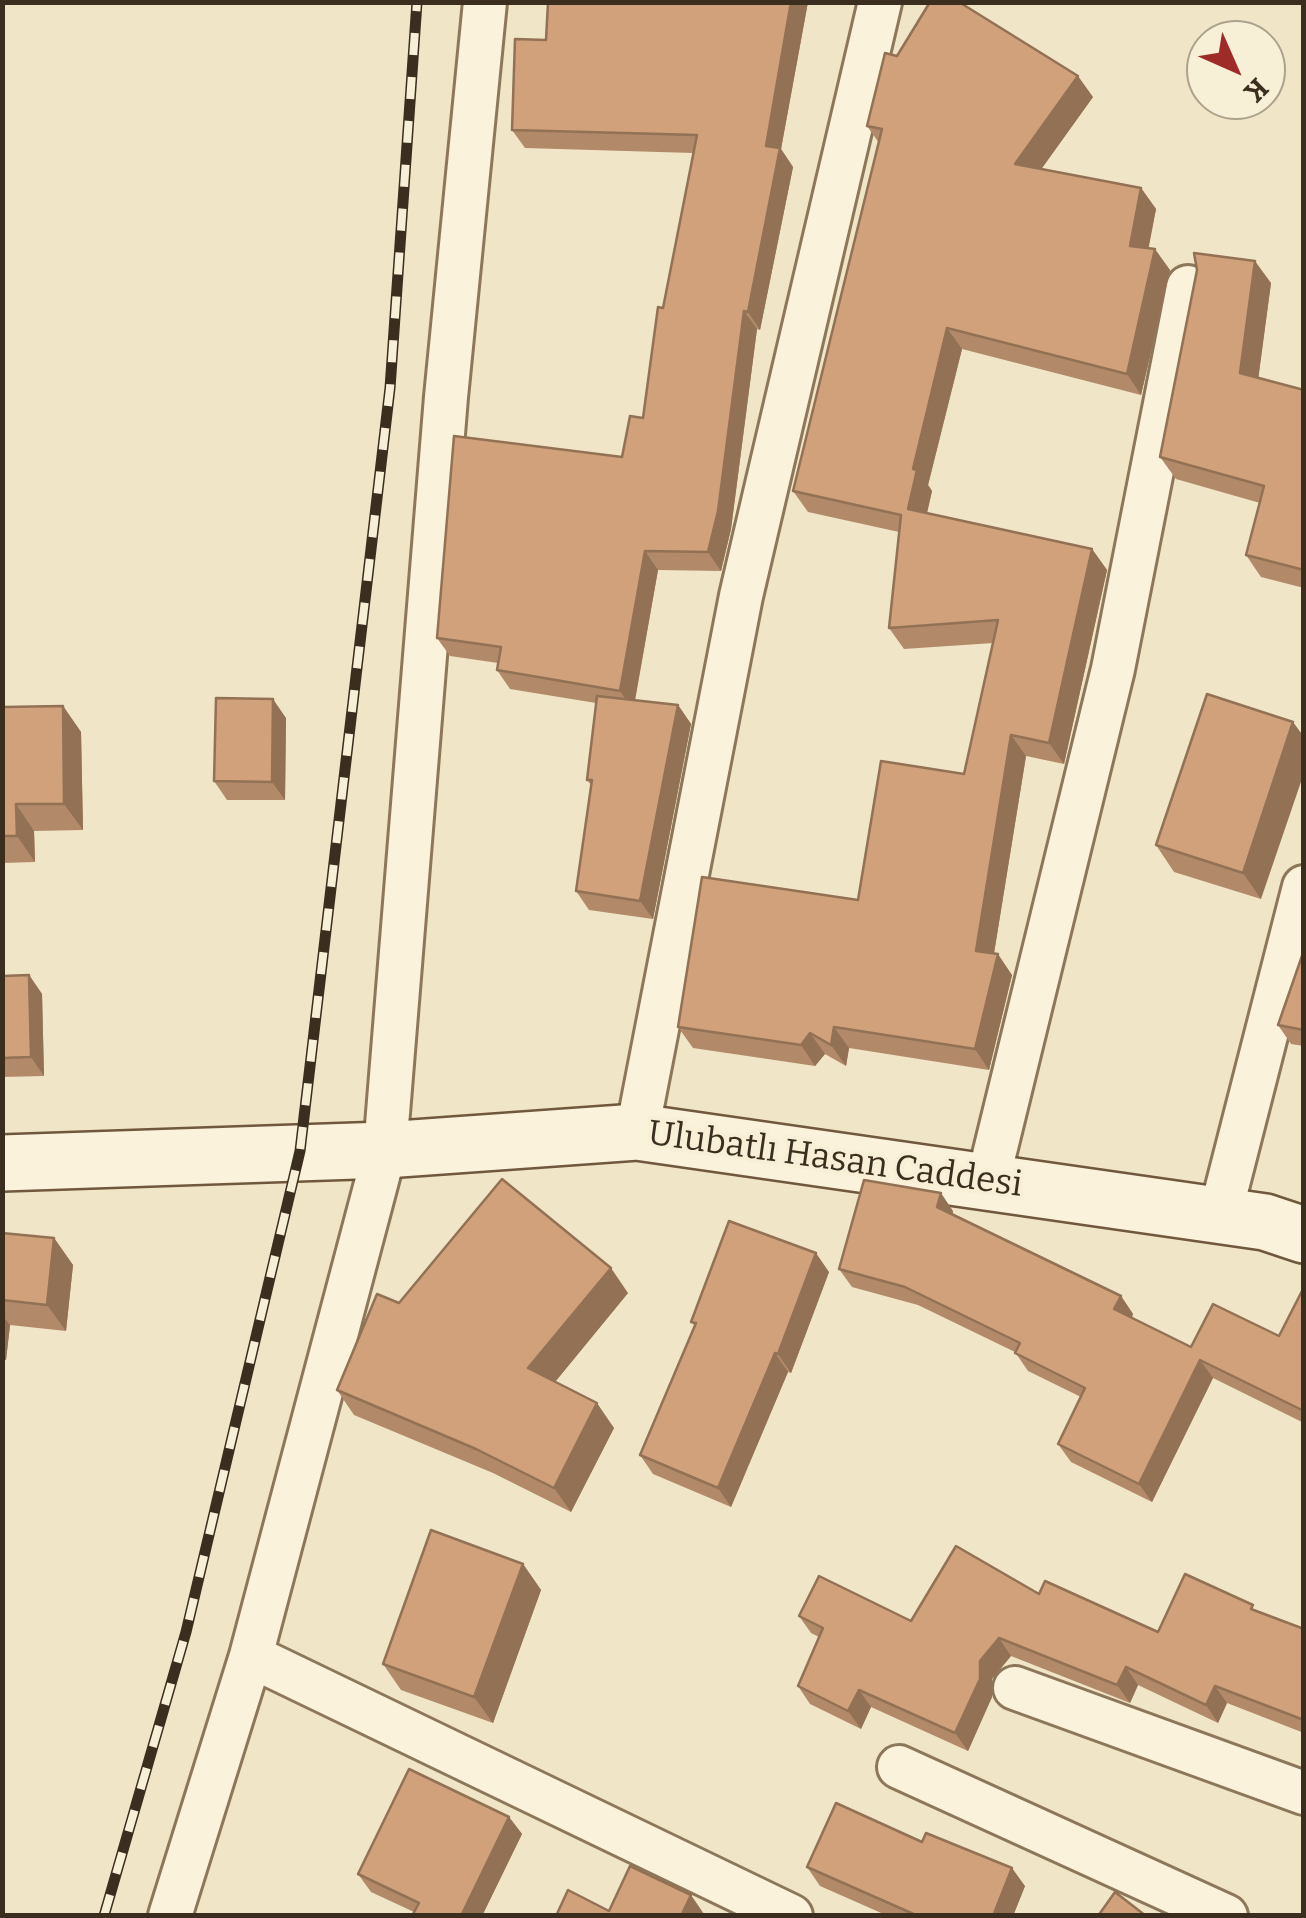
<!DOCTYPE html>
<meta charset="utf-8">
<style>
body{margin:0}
#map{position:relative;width:1306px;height:1918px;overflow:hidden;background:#f0e5c6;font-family:Bitter,serif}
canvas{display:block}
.frame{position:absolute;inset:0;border:5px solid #3c2e1f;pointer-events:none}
.north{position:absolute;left:1186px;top:20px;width:100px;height:100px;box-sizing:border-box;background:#f7efd6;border:2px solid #aca28d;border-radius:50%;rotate:135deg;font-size:28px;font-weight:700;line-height:40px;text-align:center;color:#3c2e1f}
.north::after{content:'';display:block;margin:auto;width:35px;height:45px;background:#9f2b28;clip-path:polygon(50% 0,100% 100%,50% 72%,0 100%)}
</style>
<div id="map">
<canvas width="1306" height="1918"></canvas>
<div class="frame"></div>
<div class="north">K</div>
</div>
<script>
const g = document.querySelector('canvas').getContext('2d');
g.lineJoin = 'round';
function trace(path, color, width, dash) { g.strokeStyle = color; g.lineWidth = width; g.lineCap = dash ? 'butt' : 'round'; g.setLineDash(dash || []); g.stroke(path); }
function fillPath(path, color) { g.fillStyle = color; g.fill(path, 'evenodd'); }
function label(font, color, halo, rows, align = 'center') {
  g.font = font + ' Bitter,serif'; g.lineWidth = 8; g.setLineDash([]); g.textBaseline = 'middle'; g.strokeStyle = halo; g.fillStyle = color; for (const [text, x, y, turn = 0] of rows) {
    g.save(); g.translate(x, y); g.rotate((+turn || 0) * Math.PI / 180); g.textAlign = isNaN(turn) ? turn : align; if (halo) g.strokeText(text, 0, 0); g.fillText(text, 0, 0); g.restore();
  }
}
const street = new Path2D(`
 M637,1132L741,596L880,2
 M988,1180L1113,669L1188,287
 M1220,1215L1304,887
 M251,1656L791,1916
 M1015,1688L1304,1793
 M899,1767L1226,1916
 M170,1916L251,1656L385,1150L446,397L485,2`);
const secondary = new Path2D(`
 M2,1163L385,1150L637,1132L1265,1222L1304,1235`);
const rail = new Path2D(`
 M104,1916L186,1632L300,1151L390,388L417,2`);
const wall = new Path2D(`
 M548,2H808L781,149L793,167L760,330L757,329L731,529L721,571L658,570L635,701L678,705L691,724L653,919L589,910L576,891L592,786L587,780L596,703L510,689L497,670L498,663L450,656L437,638L622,457L643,418L693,153L525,148L512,130L546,40Z
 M1093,97L1041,169L1141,188L1156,209L1148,248L1170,270L1141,395L962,349L928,485L932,491L927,513L1092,549L1107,570L1064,764L1026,756L994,953L1012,975L989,1070L849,1048L846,1066L825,1054L815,1066L693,1048L678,1027L858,900L964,774L993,643L904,649L889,628L899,532L808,512L793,491L879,143L867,126Z
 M1271,283L1258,378L1304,390V588L1261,577L1246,555L1260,503L1176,479L1160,457Z
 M1207,694L1261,899L1174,872L1156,845Z
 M63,706L81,732L83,830L34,831L35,862L2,863V707Z
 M286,718L285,800H227L214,781Z
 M1304,953V1046L1291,1044L1278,1025Z
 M29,975L42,994L44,1076L2,1077V976Z
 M953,1211L952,1214L1121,1296L1133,1314L1132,1318L1191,1347L1279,1336L1304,1287V1423L1213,1378L1152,1502L1071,1462L1058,1444L1081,1397L1028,1371L1015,1352L918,1305L852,1287L839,1269Z
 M2,1233L54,1238L73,1265L66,1331L10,1325L6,1360H2Z
 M829,1272L791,1373L788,1372L731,1507L653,1474L640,1455L695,1326L691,1322Z
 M628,1293L555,1382L614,1428L571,1512L493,1473L354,1415L337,1390L399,1303Z
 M523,1564L541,1590L493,1723L401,1690L383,1664Z
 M1039,1594L1158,1632L1257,1611L1304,1629V1733L1227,1703L1218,1723L1138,1685L1130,1703L1011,1656L992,1679V1697L968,1751L871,1707L861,1729L810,1704L798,1686L819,1637L811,1633L799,1616L911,1621Z
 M509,1817L522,1834L482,1916H412L414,1912L371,1892L358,1874Z
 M807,1867L1025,1886L1013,1916H888L820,1886Z`);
const shadedWall = new Path2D(`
 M791,2H808L781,149L793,167L760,330L748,312L766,146Z
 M1078,76L1093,97L1030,185L1015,164Z
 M1141,188L1156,209L1145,267L1130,246Z
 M1155,249L1170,270L1141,395L1127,374Z
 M1255,261L1271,283L1256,396L1240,373Z
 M744,311L757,329L731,529L721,571L708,552Z
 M947,328L962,349L928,485L932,491L923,530L908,509L913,469Z
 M1092,549L1107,570L1064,764L1049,743Z
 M645,551L658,570L633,710L620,691Z
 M273,699L286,718L285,800L272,782Z
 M678,705L691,724L653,919L640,901Z
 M63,706L81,732L83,830L64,804Z
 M1293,722L1304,737V773L1261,899L1243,873Z
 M1011,735L1026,756L991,972L976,951Z
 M16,804L34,831L35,862L17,836Z
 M998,954L1012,975L989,1070L975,1049Z
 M29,975L42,994L44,1076L31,1057Z
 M834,1027L849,1048L846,1066L831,1045Z
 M810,1033L825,1054L815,1066L801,1045Z
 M941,1193L953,1211L950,1225L937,1207Z
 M54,1238L73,1265L66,1331L47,1305Z
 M816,1253L829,1272L791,1373L778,1354Z
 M611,1268L628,1293L546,1393L528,1368Z
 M1121,1296L1133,1314L1127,1327L1114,1309Z
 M2,1315L10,1325L6,1360L2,1356Z
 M775,1353L788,1372L731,1507L718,1488Z
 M1200,1360L1213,1378L1152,1502L1139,1484Z
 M597,1403L614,1428L571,1512L554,1488Z
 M523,1564L541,1590L493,1723L474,1697Z
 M999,1638L1011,1656L992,1679V1697L968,1751L955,1733L980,1661Z
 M1126,1667L1138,1685L1130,1703L1117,1685Z
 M1215,1686L1227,1703L1218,1723L1206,1705Z
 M859,1690L871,1707L861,1729L848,1711Z
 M509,1817L522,1834L482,1916H461Z
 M1012,1868L1025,1886L1013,1916H993Z
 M691,1895L704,1914L703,1916H681Z`);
const building = new Path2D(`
 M548,2H791L766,146L780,148L748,312L744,311L718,511L708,552L645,551L620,691L497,670L501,647L437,638L454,436L622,457L630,416L643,418L658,307L663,308L697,135L512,130L515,39L546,40Z
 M930,2H959L1078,76L1015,164L1141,188L1130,246L1155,249L1127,374L947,328L913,469L917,470L908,509L1092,549L1049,743L1011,735L976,951L998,954L975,1049L834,1027L831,1045L810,1033L801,1045L678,1027L702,877L858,900L881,761L964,774L998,620L889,628L901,515L793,491L882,129L867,126L885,53L897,56Z
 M1194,253L1255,261L1240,373L1304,390V570L1246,555L1264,486L1160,457L1197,270Z
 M1207,694L1293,722L1243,873L1156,845Z
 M597,696L678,705L640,901L576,891L592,780H587Z
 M216,698L273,699L272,782L214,781Z
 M63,706L64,804H16L17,836H2V707Z
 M1303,953H1304V1030L1278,1025Z
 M29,975L31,1057L2,1058V976Z
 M502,1179L611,1268L528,1368L597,1403L554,1488L476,1449L337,1390L377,1294L399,1303Z
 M864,1180L941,1193L937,1207L1121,1296L1114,1309L1191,1347L1213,1304L1279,1336L1304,1287V1411L1200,1360L1139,1484L1058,1444L1085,1388L1015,1353L1020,1343L905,1287L839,1269Z
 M729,1221L816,1253L778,1354L775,1353L718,1488L640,1455L696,1323L691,1322Z
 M2,1233L54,1238L47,1305L2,1300Z
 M431,1530L523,1564L474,1697L383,1664Z
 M956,1546L1039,1594L1045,1581L1158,1632L1185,1574L1253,1605L1251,1609L1304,1629V1720L1215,1686L1206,1705L1126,1667L1117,1685L999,1638L980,1661V1679L955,1733L859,1690L848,1711L798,1686L823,1628L799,1616L819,1576L911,1621Z
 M409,1769L509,1817L461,1916H412L419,1903L358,1874Z
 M836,1803L922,1842L926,1833L1012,1868L993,1916H918L807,1867Z
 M630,1866L691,1895L681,1916H556L568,1890L609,1911Z
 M1115,1892L1146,1916H1098Z`);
const streetNames = [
 ["Ulubatlı Hasan Caddesi",835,1160,8]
];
trace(street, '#8d775b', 48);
trace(secondary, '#6f583e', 60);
trace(street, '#faf2da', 42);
trace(secondary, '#faf2da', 55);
trace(rail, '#3c2e1f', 11);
trace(rail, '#f7efd6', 8, [22]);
fillPath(wall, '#b38a69');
fillPath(shadedWall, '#927155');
fillPath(building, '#d0a17a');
trace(building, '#927155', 2.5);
label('35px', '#3c2e1f', '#f7efd6', streetNames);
</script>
